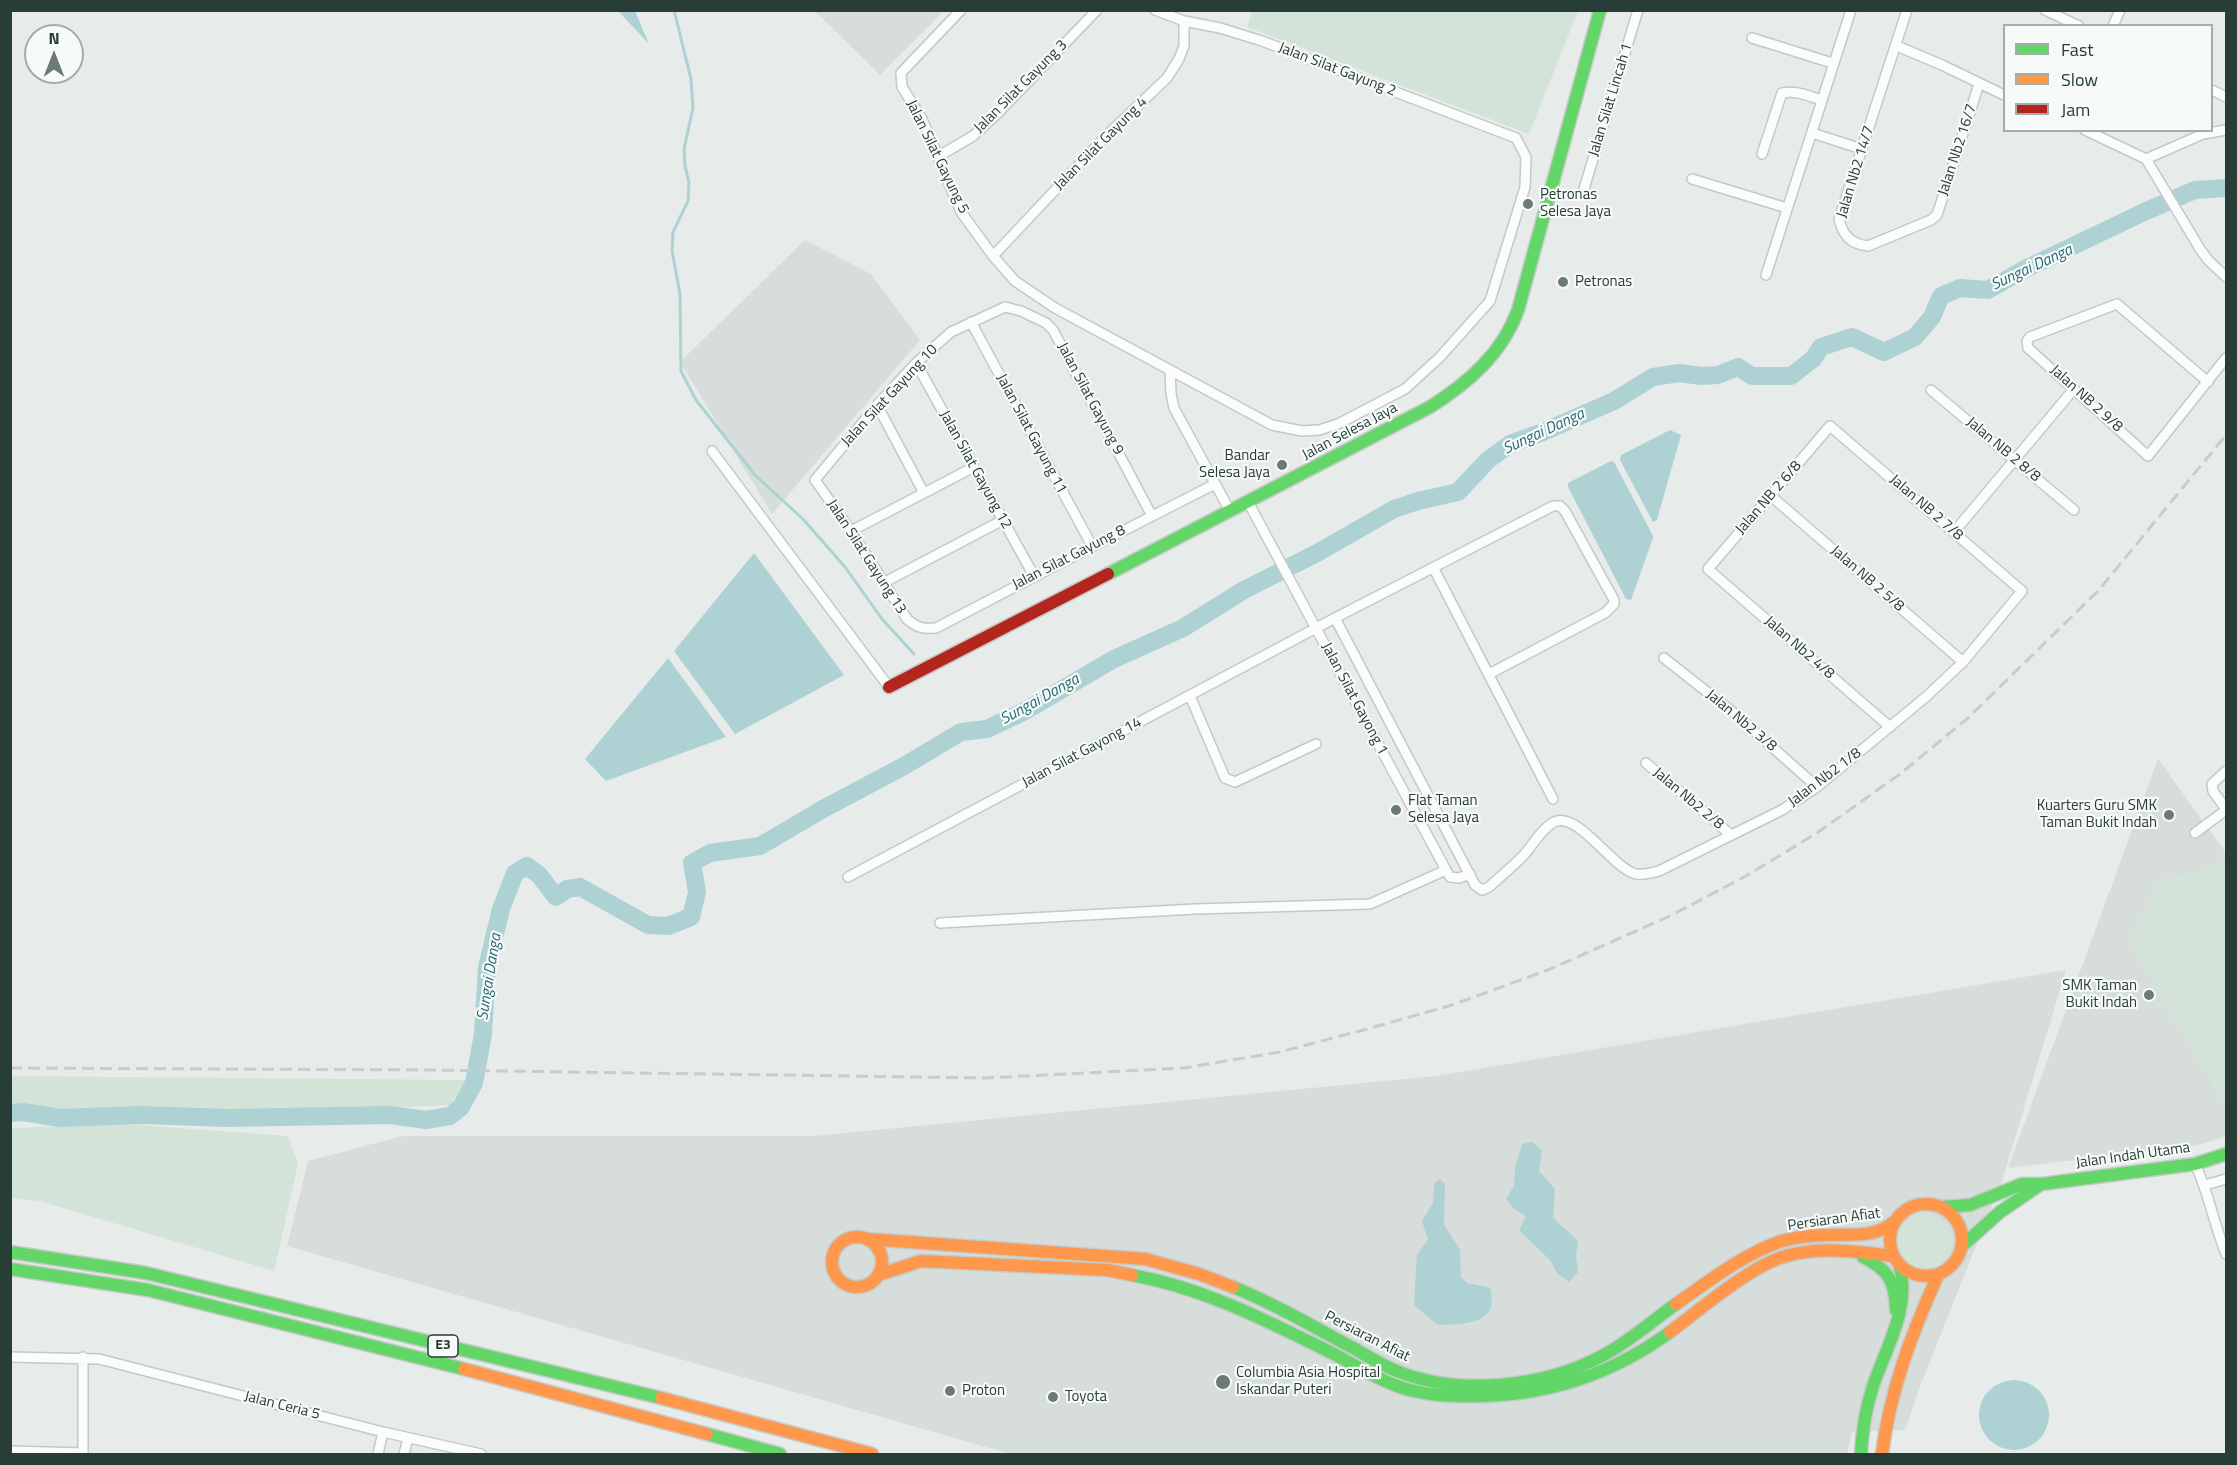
<!DOCTYPE html>
<style>
body{margin:0}
#map{position:relative;width:2237px;height:1465px;overflow:hidden;background:#e7ecea;font-family:"Titillium Web",sans-serif}
canvas{display:block}
.frame{position:absolute;inset:0;border:12px solid #273d36;pointer-events:none}
.legend{position:absolute;left:2003px;top:24px;width:210px;height:108px;box-sizing:border-box;background:#f6faf8;border:2px solid #a3aeaa;margin:0;padding:8px 10px;list-style:none;font-size:18px;color:#273d36}
.legend li{display:flex;align-items:center;gap:12px;height:30px}
.legend b{width:30px;border:2px solid #a3aeaa}
.north{position:absolute;left:24px;top:24px;width:60px;height:60px;box-sizing:border-box;background:#f6faf8;border:2px solid #a3aeaa;border-radius:50%;rotate:0deg;font-size:16px;font-weight:700;line-height:24px;text-align:center;color:#273d36}
.north::after{content:'';display:block;margin:auto;width:21px;height:27px;background:#6a7a75;clip-path:polygon(50% 0,100% 100%,50% 72%,0 100%)}
</style>
<div id="map">
<canvas width="2237" height="1465"></canvas>
<div class="frame"></div>
<ul class="legend">
<li><b style="height:8px;background:#63d668"></b>Fast</li>
<li><b style="height:8px;background:#ff974d"></b>Slow</li>
<li><b style="height:8px;background:#b3261e"></b>Jam</li>
</ul>
<div class="north">N</div>
</div>
<script>
const g = document.querySelector('canvas').getContext('2d');
g.lineJoin = 'round';
function fillPath(path, color) { g.fillStyle = color; g.fill(path, 'evenodd'); }
function trace(path, color, width, dash) { g.strokeStyle = color; g.lineWidth = width; g.lineCap = dash ? 'butt' : 'round'; g.setLineDash(dash || []); g.stroke(path); }
function label(font, color, halo, rows, align = 'center') {
  g.font = font + ' "Titillium Web",sans-serif'; g.lineWidth = 4.5; g.setLineDash([]); g.textBaseline = 'middle'; g.strokeStyle = halo; g.fillStyle = color; for (const [text, x, y, turn = 0] of rows) {
    g.save(); g.translate(x, y); g.rotate((+turn || 0) * Math.PI / 180); g.textAlign = isNaN(turn) ? turn : align; if (halo) g.strokeText(text, 0, 0); g.fillText(text, 0, 0); g.restore();
  }
}
const built = new Path2D(`
 M815,11H944L880,75Z
 M805,240L871,274L920,340L772,514L680,362Z
 M2158,759L2226,853V1136L2199,1145L2008,1168Z
 M2066,970L2002,1181L1919,1389L1905,1430L1852,1432L1847,1454H1010L287,1246L308,1161L403,1136H814L1436,1076Z`);
const green = new Path2D(`
 M1252,11V10L1578,11L1529,134L1247,27Z
 M2222,860L2226,867V1102L2220,1099L2129,941L2162,877L2185,876Z
 M11,1076L467,1080L450,1105L372,1109H11Z
 M125,1124L288,1136L298,1164L274,1271L40,1201L11,1198V1128Z
 M1896 1243a28 28 0 1 1 56 0a28 28 0 1 1-56 0Z`);
const water = new Path2D(`
 M618,11H635L649,44Z
 M1670,430L1681,435L1657,520L1653,522L1620,460L1621,455Z
 M1611,461L1614,462L1652,534L1653,538L1631,600L1626,599L1568,487V483Z
 M754,553L844,675L735,734L674,651Z
 M668,658L726,737L606,781L585,759Z
 M1533,1142L1542,1151L1539,1171L1555,1189L1553,1218L1578,1241L1576,1255L1578,1272L1569,1282L1557,1273L1550,1260L1519,1230L1526,1216L1514,1209L1506,1199L1514,1186L1515,1168L1522,1144Z
 M1440,1179L1445,1184L1444,1224L1460,1250L1461,1277L1467,1283L1490,1288C1500,1325 1465,1324 1438,1325L1414,1305L1417,1255L1428,1240L1422,1221L1433,1203L1434,1184Z
 M1979 1415a35 35 0 1 1 70 0a35 35 0 1 1-70 0Z`);
const stream = new Path2D(`
 M674,10L691,79L693,108L684,149L685,166L689,183L688,201L673,232L672,251L680,294L681,371L696,400L755,475L803,519L845,567L882,619L914,654`);
const river = new Path2D(`
 M10,1113L23,1112L60,1118L141,1115L228,1118L390,1115L426,1120L450,1116L461,1107L474,1083L483,1034L487,967L501,909L515,873L527,866L539,875L556,897L567,889L580,887L648,925L668,926L691,917L697,892L692,863L710,853L760,846L823,809L904,766L961,732L987,729L1025,711L1114,659L1183,628L1244,590L1317,553L1394,509L1418,501L1458,492L1488,460L1510,444L1543,432L1614,401L1653,377L1679,373L1701,376L1718,375L1738,367L1752,376H1791L1813,359L1821,347L1852,337L1884,352L1915,337L1932,317L1941,296L1960,288L1988,290L2025,269L2144,212L2195,190L2226,188`);
const street = new Path2D(`
 M961,10L901,73L902,87L922,119L961,212L993,256L1015,281L1055,308L1272,425L1302,431L1319,430L1338,424L1405,389L1440,357L1490,301L1525,187L1526,157L1516,138L1262,41L1220,28L1184,21L1155,10
 M1907,10L1839,219C1843,236 1851,244 1868,246L1931,220L1937,215L1979,84
 M2045,10L2079,26
 M2113,26L2120,10
 M1752,38L1832,63
 M1897,46L1942,65L2004,95
 M2212,90L2226,97
 M2085,130L2146,159
 M2226,130L2203,134L2146,159L2200,249L2208,260L2226,277
 M1812,133L1862,149
 M1762,154L1782,93C1796,90 1808,96 1822,100
 M939,156L973,136L999,112L1097,10
 M1692,179L1787,208
 M1584,189L1638,10
 M993,256L1108,134L1167,78L1179,59L1184,46V21
 M1766,275L1851,10
 M971,322L1092,546
 M916,363L1034,576
 M1170,370L1171,393L1174,408L1230,511
 M2208,382L2117,304L2030,337L2027,341L2028,348L2148,456L2226,358
 M1931,390L2074,510
 M877,405L924,493
 M712,451L889,687
 M1771,496L1963,662
 M1248,502L1446,870L1450,877L1459,878L1470,874
 M1152,516L1053,330L1046,323L1021,311L1005,307L951,332L916,363L877,405L815,480L851,531L907,619C917,628 923,629 936,628C1029,579 1122,531 1215,484
 M851,531L974,467
 M1954,532L2074,389
 M1434,569L1553,799
 M885,582L1003,520
 M1335,618L1553,506H1560L1565,511L1614,600V604L1605,613L1489,674
 M1664,658L1735,714L1817,787
 M1190,696L1225,778L1235,782L1316,744
 M1646,763L1731,835
 M2226,771L2212,784L2213,791L2226,809
 M2195,833L2226,810
 M848,877L1335,618L1475,885L1482,890L1489,887C1500,877 1512,867 1523,856C1533,845 1541,829 1554,822C1577,810 1613,869 1636,874C1644,875 1652,873 1659,871L1782,810L1817,787L1927,696L1963,662L2022,591L1830,426L1708,569L1890,727
 M940,923L1195,909L1370,904L1446,870
 M2195,1164C2209,1193 2214,1225 2226,1254
 M2205,1185L2226,1179
 M10,1357L99,1359L383,1432L481,1454
 M83,1357V1454
 M10,1451L83,1453
 M378,1454L383,1432
 M404,1454L408,1438`);
const fast = new Path2D(`
 M1108,574L1430,407C1468,383 1502,354 1518,310L1600,10
 M1942,1207L1970,1205L2022,1184H2042L2195,1164L2226,1154
 M1962,1246L2000,1212L2041,1184
 M10,1252L146,1273L661,1398
 M1863,1257C1889,1270 1895,1281 1896,1310
 M10,1269L148,1290L464,1369
 M1132,1275C1206,1289 1263,1319 1330,1352C1353,1364 1378,1380 1403,1388C1429,1396 1458,1397 1484,1396C1554,1394 1614,1373 1670,1332
 M1233,1287C1275,1304 1314,1327 1355,1349C1369,1357 1383,1366 1399,1372C1461,1396 1544,1387 1602,1356C1629,1342 1652,1321 1676,1304
 M707,1434L780,1454
 M1861,1454C1862,1431 1866,1408 1873,1386C1887,1345 1910,1310 1900,1266`);
const slow = new Path2D(`
 M1890 1240a36 36 0 1 1 72 0a36 36 0 1 1-72 0Z
 M832 1262a25 25 0 1 1 50 0a25 25 0 1 1-50 0Z
 M868,1239L1145,1259L1199,1274L1233,1287
 M878,1275L921,1261L1107,1270L1132,1275
 M1676,1304C1708,1282 1742,1255 1779,1242C1795,1237 1812,1235 1829,1235C1853,1234 1876,1238 1895,1221
 M1670,1332C1701,1309 1750,1266 1786,1256C1821,1246 1858,1252 1893,1256
 M464,1369L707,1434
 M661,1398L872,1454
 M1882,1454C1890,1390 1912,1333 1938,1275`);
const jam = new Path2D(`
 M889,687L1108,574`);
const rail = new Path2D(`
 M10,1068L433,1070L985,1078L1184,1068L1280,1052L1367,1029L1452,1005L1548,970L1670,916L1746,876L1817,833L1900,774L1968,718L2098,591L2226,435`);
const markers = [
 [1528,204,6,"#6a7a75"],
 [1563,282,6,"#6a7a75"],
 [1282,465,6,"#6a7a75"],
 [1396,810,6,"#6a7a75"],
 [2169,815,6,"#6a7a75"],
 [2149,995,6,"#6a7a75"],
 [1223,1382,8,"#6a7a75"],
 [950,1391,6,"#6a7a75"],
 [1053,1397,6,"#6a7a75"]
];
const shields = [
 [443,1346,30]
];
const shieldNames = [
 ["E3",443,1346]
];
const streetNames = [
 ["Jalan Silat Gayung 2",1337,70,21],
 ["Jalan Silat Gayung 3",1021,87,-45],
 ["Jalan Silat Lincah 1",1611,100,-73],
 ["Jalan Silat Gayung 4",1101,144,-45],
 ["Jalan Nb2 16/7",1958,150,-72],
 ["Jalan Silat Gayung 5",937,157,64],
 ["Jalan Nb2 14/7",1856,172,-73],
 ["Jalan Silat Gayung 10",890,396,-47],
 ["Jalan Silat Gayung 9",1090,399,62],
 ["Jalan NB 2 9/8",2086,399,42],
 ["Jalan Selesa Jaya",1350,432,-28],
 ["Jalan Silat Gayung 11",1031,434,62],
 ["Jalan NB 2 8/8",2003,450,40],
 ["Jalan Silat Gayung 12",975,470,61],
 ["Jalan NB 2 6/8",1769,498,-49],
 ["Jalan NB 2 7/8",1926,508,41],
 ["Jalan Silat Gayung 13",866,557,57],
 ["Jalan Silat Gayung 8",1069,558,-27],
 ["Jalan NB 2 5/8",1867,579,41],
 ["Jalan Nb2 4/8",1799,648,41],
 ["Jalan Silat Gayong 1",1354,699,62],
 ["Jalan Nb2 3/8",1741,721,40],
 ["Jalan Silat Gayong 14",1082,753,-28],
 ["Jalan Nb2 1/8",1825,778,-37],
 ["Jalan Nb2 2/8",1688,799,40],
 ["Jalan Indah Utama",2133,1156,-8],
 ["Persiaran Afiat",1834,1220,-8],
 ["Persiaran Afiat",1367,1337,27],
 ["Jalan Ceria 5",282,1406,14]
];
const poiNames = [
 ["Petronas",1540,195],
 ["Selesa Jaya",1540,212],
 ["Petronas",1575,282],
 ["Bandar",1270,456,"right"],
 ["Selesa Jaya",1270,473,"right"],
 ["Flat Taman",1408,801],
 ["Selesa Jaya",1408,818],
 ["Kuarters Guru SMK",2157,806,"right"],
 ["Taman Bukit Indah",2157,823,"right"],
 ["SMK Taman",2137,986,"right"],
 ["Bukit Indah",2137,1003,"right"],
 ["Columbia Asia Hospital",1236,1373],
 ["Iskandar Puteri",1236,1390],
 ["Proton",962,1391],
 ["Toyota",1065,1397]
];
const waterNames = [
 ["Sungai Danga",2032,268,-25],
 ["Sungai Danga",1544,432,-25],
 ["Sungai Danga",1040,700,-29],
 ["Sungai Danga",490,977,-81]
];
fillPath(built, '#d6ddda');
fillPath(green, '#d3e3d7');
fillPath(water, '#aed1d4');
trace(stream, '#aed1d4', 3);
trace(river, '#aed1d4', 18);
trace(street, '#c4c9c7', 12);
trace(fast, '#c5cac8', 15);
trace(slow, '#c5cac8', 15);
trace(jam, '#c5cac8', 15);
trace(street, '#fbfcfc', 9);
trace(fast, '#63d668', 12);
trace(slow, '#ff974d', 12);
trace(jam, '#b3261e', 12);
trace(rail, '#c8cccb', 3, [12, 6]);
for (const [x, y, r, color] of markers) { const dot = new Path2D(); dot.arc(x, y, r, 0, 2 * Math.PI); g.fillStyle = color; g.fill(dot); trace(dot, '#f6faf8', 2); }
for (const [x, y, w] of shields) { const box = new Path2D(); box.roundRect(x - w / 2, y - 11, w, 22, 4.5); g.fillStyle = '#f6faf8'; g.fill(box); trace(box, '#273d36', 1.5); }
label('bold 14px', '#273d36', null, shieldNames);
label('15px', '#273d36', '#f6faf8', streetNames);
label('15px', '#273d36', '#f6faf8', poiNames, 'left');
label('italic 16px', '#286972', '#f6faf8', waterNames);
</script>
